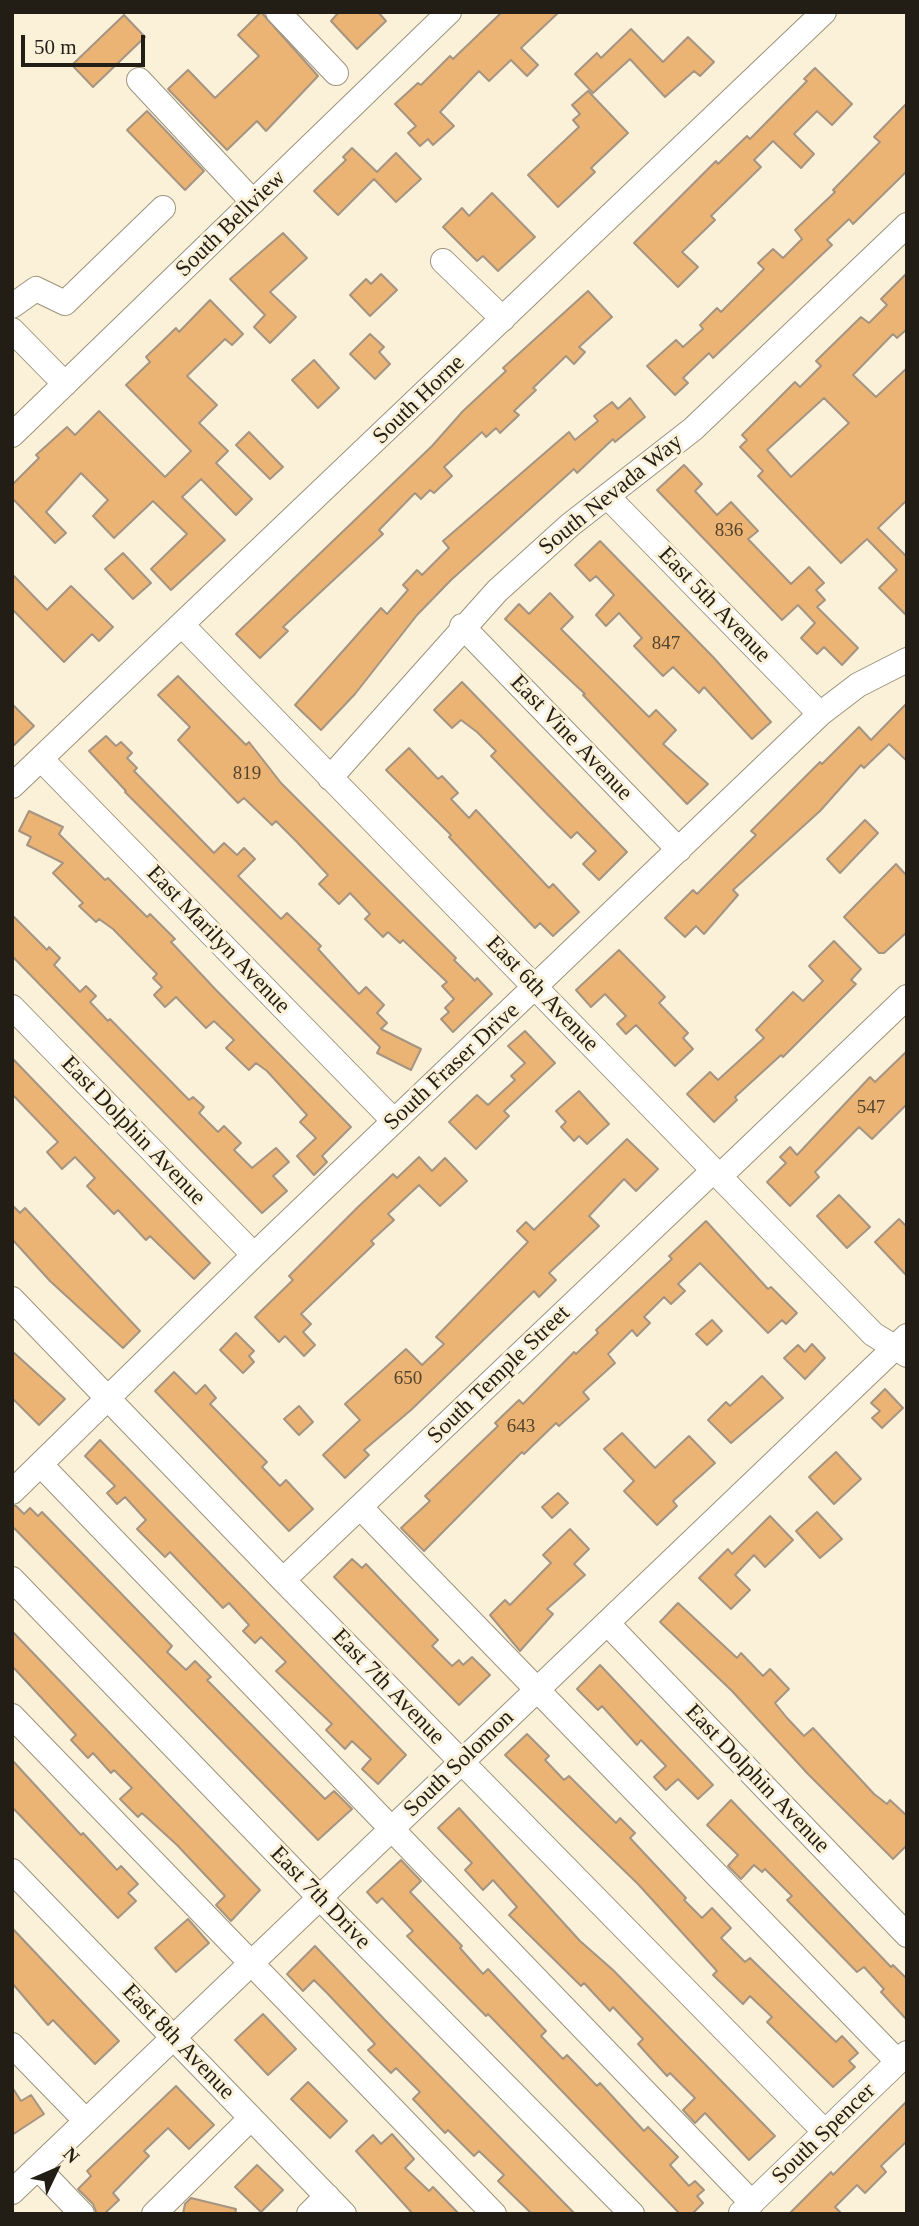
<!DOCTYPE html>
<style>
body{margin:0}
#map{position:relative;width:919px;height:2226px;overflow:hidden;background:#fbf1d8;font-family:"Times New Roman",serif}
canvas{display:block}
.frame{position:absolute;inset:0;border:14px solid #221e15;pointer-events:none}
.north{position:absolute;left:21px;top:2135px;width:70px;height:70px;-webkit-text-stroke:5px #fbf1d8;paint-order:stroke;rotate:46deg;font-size:19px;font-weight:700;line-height:28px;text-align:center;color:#221e15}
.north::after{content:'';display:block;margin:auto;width:24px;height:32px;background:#221e15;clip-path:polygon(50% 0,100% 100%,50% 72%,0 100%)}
.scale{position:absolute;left:21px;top:35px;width:124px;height:32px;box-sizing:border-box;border:4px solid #221e15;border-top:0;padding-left:9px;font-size:21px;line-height:24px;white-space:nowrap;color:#221e15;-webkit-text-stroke:5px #fbf1d8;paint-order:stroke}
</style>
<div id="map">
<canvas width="919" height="2226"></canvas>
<div class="frame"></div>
<div class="north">N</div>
<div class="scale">50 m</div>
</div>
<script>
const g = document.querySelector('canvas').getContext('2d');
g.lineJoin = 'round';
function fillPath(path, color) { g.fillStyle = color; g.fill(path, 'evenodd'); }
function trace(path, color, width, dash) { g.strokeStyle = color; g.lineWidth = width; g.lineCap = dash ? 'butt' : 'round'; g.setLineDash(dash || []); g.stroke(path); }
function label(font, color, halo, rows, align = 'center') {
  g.font = font + ' "Times New Roman",serif'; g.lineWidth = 6; g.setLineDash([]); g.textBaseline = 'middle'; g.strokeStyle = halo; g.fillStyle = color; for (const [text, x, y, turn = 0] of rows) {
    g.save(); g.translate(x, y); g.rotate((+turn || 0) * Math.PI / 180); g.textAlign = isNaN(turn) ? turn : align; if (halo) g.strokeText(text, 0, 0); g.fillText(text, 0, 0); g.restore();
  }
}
const building = new Path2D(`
 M261,12L318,76L266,131L257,121L227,150L168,89L188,70L215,98L259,56L238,35Z
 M339,12H378L386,21L357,49L331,21Z
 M502,12H559L521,48L538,65L527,76L511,60L489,81L479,71L440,112L454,126L433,145L428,139L420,146L408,133L416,126L395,104L418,83L421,85L450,56L453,59Z
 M124,15L145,37L93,87L72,65Z
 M631,29L663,62L688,37L714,62L700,76L694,71L665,97L630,59L593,93L575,74L597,53L601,58Z
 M815,68L852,104L832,125L817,111L794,134L814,154L801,168L773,141L754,160L761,167L711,216L715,220L682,252L698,267L678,287L634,243L716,161L718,164L747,136L750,139L807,81L804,79Z
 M588,91L628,133L591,168L595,172L558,207L528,175L579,127L573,120L580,114L572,105Z
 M907,103V171L853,224L849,219L827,240L832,245L713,358L709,353L683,378L688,383L675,395L647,366L676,340L683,347L703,329L700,325L717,308L721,312L764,269L758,263L773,249L783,258L802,239L795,230L835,192L833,190L880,142L874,137Z
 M147,111L204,171L185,190L127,130Z
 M352,148L377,172L396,153L421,179L396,202L374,179L338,215L314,191L346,160L343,157Z
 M492,193L535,237L498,271L483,256L477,261L443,227L462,208L469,216Z
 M283,233L307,258L270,292L296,317L270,343L254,327L265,315L230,279Z
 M907,273V329L897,338L893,334L853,375L876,397L907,368V500L878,528L907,557V616L879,588L897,570L867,539L841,563L758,476L763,471L740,447L747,440L742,435L795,382L800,387L821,366L816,361L861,317L869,323L887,305L881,299ZM824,398L849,423L791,477L767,450Z
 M381,274L397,290L370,316L350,295L366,279L371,284Z
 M588,291L612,317L579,347L585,352L574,364L566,356L533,388L536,390L514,411L519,415L500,433L496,428L486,437L482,432L444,467L452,476L434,493L430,490L421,499L415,493L379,530L383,534L283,627L288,631L260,658L236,634L432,446L463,411L506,371L503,368Z
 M210,300L243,334L232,345L225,339L187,376L217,405L199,423L228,451L216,463L252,499L236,515L201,479L182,497L225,540L171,590L151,569L187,534L153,501L114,538L93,516L108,500L81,473L46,512L66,533L55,543L12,498V485L39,458L36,455L67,427L75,435L99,411L165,477L191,451L126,385L150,362L146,357L176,328L179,332Z
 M370,334L384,347L379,352L390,364L375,379L350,354Z
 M314,360L339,388L318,408L292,380Z
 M630,398L645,417L615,442L613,439L577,473L574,469L451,580L417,615L355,694L321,730L295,705L381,608L387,614L408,590L403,585L417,570L422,575L449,548L443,541L569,432L575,440L598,421L594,416L612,402L618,409Z
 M249,432L283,467L270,479L236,445Z
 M684,465L702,484L695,491L717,515L731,502L758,531L748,539L791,584L809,567L824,583L816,590L825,600L817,607L858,648L842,665L824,647L817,654L801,638L815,623L798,605L782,620L657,490Z
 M600,541L714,658L771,722L752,739L704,687L699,693L673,667L663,676L634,646L642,638L619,613L606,626L596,615L614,595L596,576L590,581L575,565Z
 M123,553L151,583L133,599L105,569Z
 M12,574L47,610L71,586L113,627L99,641L92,634L64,662L12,609Z
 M550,593L573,617L561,629L649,717L656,710L676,730L663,744L708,784L687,804L583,695L585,694L505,619L519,604L529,614Z
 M178,676L246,745L249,742L281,783L456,958L454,960L475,981L477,978L492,994L453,1032L441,1019L449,1012L445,1008L454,999L442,986L447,982L403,940L400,943L388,932L383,937L365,919L370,914L350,893L339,904L319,884L328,875L296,841L276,821L272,825L244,798L238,803L178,740L190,727L158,695Z
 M462,682L627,852L599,880L583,864L596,851L577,832L571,838L547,814L491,756L496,751L477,732L461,720L452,728L434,710Z
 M907,703V761L889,744L864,768L861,765L820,811L733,890L738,895L704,934L696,926L685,937L665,918L693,890L697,894L756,835L751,831L820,762L822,764L859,727L871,740Z
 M12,704L34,726L12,747Z
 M106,736L116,746L121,742L132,753L127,758L137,768L134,771L214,853L224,843L237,855L244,848L255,859L238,876L281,919L287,913L321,946L318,949L359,994L366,987L384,1005L377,1013L387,1023L381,1029L421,1049L411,1070L377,1053L380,1047L125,792L126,791L89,751Z
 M409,748L438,779L442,776L458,793L451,799L469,818L476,810L549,888L553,884L579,912L553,936L540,923L535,928L449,837L451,835L386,770Z
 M29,811L63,827L59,834L105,880L108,878L147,917L150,914L175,939L171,942L216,990L351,1127L322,1156L327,1162L314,1175L297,1156L316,1138L300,1122L307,1115L267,1071L256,1063L249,1070L226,1048L234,1040L214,1021L206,1028L176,997L165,1007L154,995L162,987L153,978L157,974L113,929L99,919L96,922L79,906L83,903L53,873L63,863L27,845L31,837L19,831Z
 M865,820L878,833L840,873L827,859Z
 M896,864L907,876V932L884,953H879L844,917Z
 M12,915L47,950L49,947L60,958L54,965L80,992L86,986L96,996L90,1002L108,1021L110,1019L189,1100L193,1097L204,1107L199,1113L218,1132L224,1126L241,1143L234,1150L252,1168L276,1148L289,1162L273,1176L287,1191L262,1213L12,956Z
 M834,941L861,969L851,980L856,984L783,1057L781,1055L735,1097L737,1100L714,1122L687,1094L710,1072L718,1080L764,1038L756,1030L793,992L803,1001L823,981L809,966Z
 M619,950L665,997L659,1003L688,1033L683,1038L693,1049L675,1066L636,1025L626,1034L617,1024L626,1016L605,994L591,1007L576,990Z
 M525,1031L555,1063L504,1111L509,1116L476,1149L449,1122L477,1095L488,1105L515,1080L511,1076L525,1063L508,1046Z
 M907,1051V1104L872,1139L859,1127L815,1172L819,1177L790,1206L767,1182L786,1163L780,1157L790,1147L797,1155L870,1077L875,1082Z
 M12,1058L210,1263L194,1279L150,1236L146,1240L118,1210L114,1214L87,1186L95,1178L75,1157L62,1169L47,1152L58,1142L12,1094Z
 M579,1091L609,1124L587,1144L579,1136L574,1141L561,1127L566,1122L556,1111Z
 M627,1139L658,1169L636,1191L624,1179L589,1216L599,1226L549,1273L556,1280L539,1297L534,1291L411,1410L364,1450L369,1455L345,1478L323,1455L360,1420L345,1404L406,1349L422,1365L444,1344L436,1337L528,1242L517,1231L526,1222L534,1230Z
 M419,1157L432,1171L445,1158L467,1181L440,1206L419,1185L388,1214L394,1220L371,1241L374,1244L301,1314L311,1324L303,1332L315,1345L304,1356L285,1336L279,1342L255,1317L293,1280L289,1276L358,1207L393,1174L397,1178Z
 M839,1195L870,1227L847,1248L817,1216Z
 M12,1205L20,1213L25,1208L140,1331L123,1348L50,1281L12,1239Z
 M899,1219L907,1227V1276L875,1242Z
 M706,1221L768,1289L771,1287L797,1313L786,1324L782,1320L768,1333L700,1263L678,1284L685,1291L671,1304L664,1297L644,1317L650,1323L637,1336L632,1330L608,1354L615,1363L583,1392L589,1399L559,1426L556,1423L524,1454L522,1452L424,1551L401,1528L430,1501L425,1496L498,1426L495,1423L519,1400L523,1404L574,1352L576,1354L598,1333L596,1330L672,1259L669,1256Z
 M712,1320L722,1331L707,1345L696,1334Z
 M236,1333L254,1351L249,1356L254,1362L243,1373L220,1350Z
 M812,1344L825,1358L805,1379L784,1358L798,1345L805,1352Z
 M12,1351L65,1399L39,1425L12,1398Z
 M174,1372L196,1394L205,1385L216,1398L210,1404L267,1462L262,1467L280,1486L286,1480L313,1509L289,1531L155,1391Z
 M762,1376L783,1398L731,1443L708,1420L726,1402L730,1406Z
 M885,1389L903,1408L882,1428L872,1418L880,1411L871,1403Z
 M299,1406L313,1422L299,1435L284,1419Z
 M622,1433L655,1468L689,1436L715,1463L673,1501L677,1506L657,1525L624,1491L634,1481L604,1449Z
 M100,1440L406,1755L378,1784L362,1769L371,1759L352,1741L345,1749L326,1730L332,1724L276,1671L286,1662L261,1637L255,1643L243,1631L249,1625L229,1603L223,1608L170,1552L165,1557L137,1529L146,1520L125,1497L117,1504L107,1493L115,1486L85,1456Z
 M836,1452L861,1479L834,1504L809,1477Z
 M558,1493L568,1503L552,1518L542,1507Z
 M12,1506H16L24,1514L30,1508L38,1516L42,1512L172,1646L167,1652L186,1670L195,1661L211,1677L207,1680L325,1799L334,1791L352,1809L318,1840L12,1526Z
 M817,1512L842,1539L820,1558L796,1531Z
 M770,1516L793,1540L765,1567L754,1555L735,1575L750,1590L731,1609L699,1578L728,1549L732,1554Z
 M570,1529L589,1549L574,1564L585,1575L547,1609L553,1614L520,1651L490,1615L505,1600L510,1605L551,1563L543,1555Z
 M352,1559L362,1568L366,1564L438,1640L432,1646L452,1666L459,1660L463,1665L472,1657L490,1675L459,1705L334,1577Z
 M678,1603L737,1658L741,1653L763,1676L770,1669L789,1689L775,1703L787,1718L804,1736L813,1728L874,1794L887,1804L890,1800L907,1816V1845L893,1859L808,1774L732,1691L660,1622Z
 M12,1631L260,1890L231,1921L216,1905L225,1896L177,1845L142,1813L138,1817L120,1799L132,1788L114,1770L111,1773L93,1753L88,1758L71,1740L76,1735L12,1666Z
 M600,1665L713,1785L698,1799L678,1779L666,1790L654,1777L666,1766L641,1740L637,1745L602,1706L598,1710L577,1689Z
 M527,1734L549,1756L545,1760L564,1780L569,1776L616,1823L620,1818L635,1833L630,1838L686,1898L684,1900L702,1918L712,1908L731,1928L721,1938L745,1962L750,1958L836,2042L842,2036L858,2053L849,2061L855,2067L833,2087L767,2022L772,2017L750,1996L743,2004L713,1975L717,1971L638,1884L505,1755Z
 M12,1760L81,1835L83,1833L117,1870L121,1866L138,1884L128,1893L136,1901L118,1918L12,1807Z
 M731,1800L891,1967L893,1965L907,1979V2020L881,1992L884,1989L864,1967L857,1972L787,1900L792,1896L765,1869L762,1872L754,1865L741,1879L728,1866L738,1855L707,1825Z
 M459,1808L580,1941L613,1970L775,2136L749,2160L705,2113L695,2123L683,2110L695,2098L670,2073L667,2076L638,2044L643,2039L613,2007L610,2011L584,1983L581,1986L509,1915L517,1907L493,1880L483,1890L465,1870L472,1863L438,1828Z
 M401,1860L421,1881L410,1892L462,1946L460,1948L483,1974L488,1969L546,2031L541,2036L563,2059L567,2055L597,2086L600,2083L644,2131L648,2127L678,2157L670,2165L689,2186L695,2181L704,2190L697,2196L703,2203L692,2214H680L488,2014L486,2016L407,1936L413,1931L382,1898L377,1903L367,1892Z
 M188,1919L209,1943L176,1972L155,1948Z
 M12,1928L119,2041L95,2064L53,2020L48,2025L12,1983Z
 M315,1946L385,2020L575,2214H532L498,2181L504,2175L479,2151L474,2156L448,2130L445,2133L413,2099L420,2092L396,2068L391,2073L368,2050L375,2044L327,1993L314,1980L303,1991L287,1974Z
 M263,2014L296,2049L268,2075L235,2040Z
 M308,2082L347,2121L330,2138L291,2099Z
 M176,2086L214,2125L189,2149L168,2128L144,2151L149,2156L113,2193L119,2200L104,2214H97L93,2204L78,2189L91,2176L87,2171Z
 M12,2087L21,2101L31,2095L44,2114L12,2135Z
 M907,2101V2141L881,2166L886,2172L865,2193L857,2185L835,2207L842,2214H789L831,2172L833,2175Z
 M392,2134L414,2159L405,2168L429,2191L433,2187L459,2214H413L356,2151L373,2135L381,2144Z
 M257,2165L283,2190L261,2212L235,2187Z
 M191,2198L236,2209L235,2214H183L185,2204Z`);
const minor = new Path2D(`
 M278,12L336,73
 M139,80L253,202
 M443,261L503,319
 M12,306L36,289L65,303L163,208
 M12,330L65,384
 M12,435L449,12
 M607,496L820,714
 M182,625L873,1334L907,1355
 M462,626L679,850
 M41,759L394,1121
 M330,778L497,591L570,525L693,429L907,225
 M12,786L824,12
 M12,1007L254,1255
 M720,1176L907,997
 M12,1299L283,1580L825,2132
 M41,1465L752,2203
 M12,1492L254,1255L820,714L858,685L907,660
 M360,1507L898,2062
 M12,1579L320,1898L632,2214
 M283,1580L714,1170
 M608,1624L907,1935
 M12,1716L494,2214
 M12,1871L344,2214
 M12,2045L86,2121
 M38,2168L82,2214
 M12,2192L907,1336
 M741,2213L907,2053
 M154,2214L251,2118
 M309,2214L327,2196`);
const numberNames = [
 ["836",729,531],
 ["847",666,644],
 ["819",247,774],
 ["547",871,1108],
 ["650",408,1379],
 ["643",521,1427]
];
const streetNames = [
 ["South Bellview",231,224,-44],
 ["South Horne",419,400,-44],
 ["South Nevada Way",611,495,-39],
 ["East 5th Avenue",714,605,46],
 ["East Vine Avenue",571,738,46],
 ["East Marilyn Avenue",218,940,46],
 ["East 6th Avenue",542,994,46],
 ["South Fraser Drive",452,1067,-43],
 ["East Dolphin Avenue",133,1131,46],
 ["South Temple Street",499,1375,-44],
 ["East 7th Avenue",388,1687,46],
 ["South Solomon",459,1764,-44],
 ["East Dolphin Avenue",757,1779,46],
 ["East 7th Drive",320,1898,46],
 ["East 8th Avenue",178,2042,46],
 ["South Spencer",824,2134,-44]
];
fillPath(building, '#ebb475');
trace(building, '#a59481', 2);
trace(minor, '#9c937c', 26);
trace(minor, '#fff', 24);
label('19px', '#54442d', null, numberNames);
label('23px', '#221e15', '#fbf1d8', streetNames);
</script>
